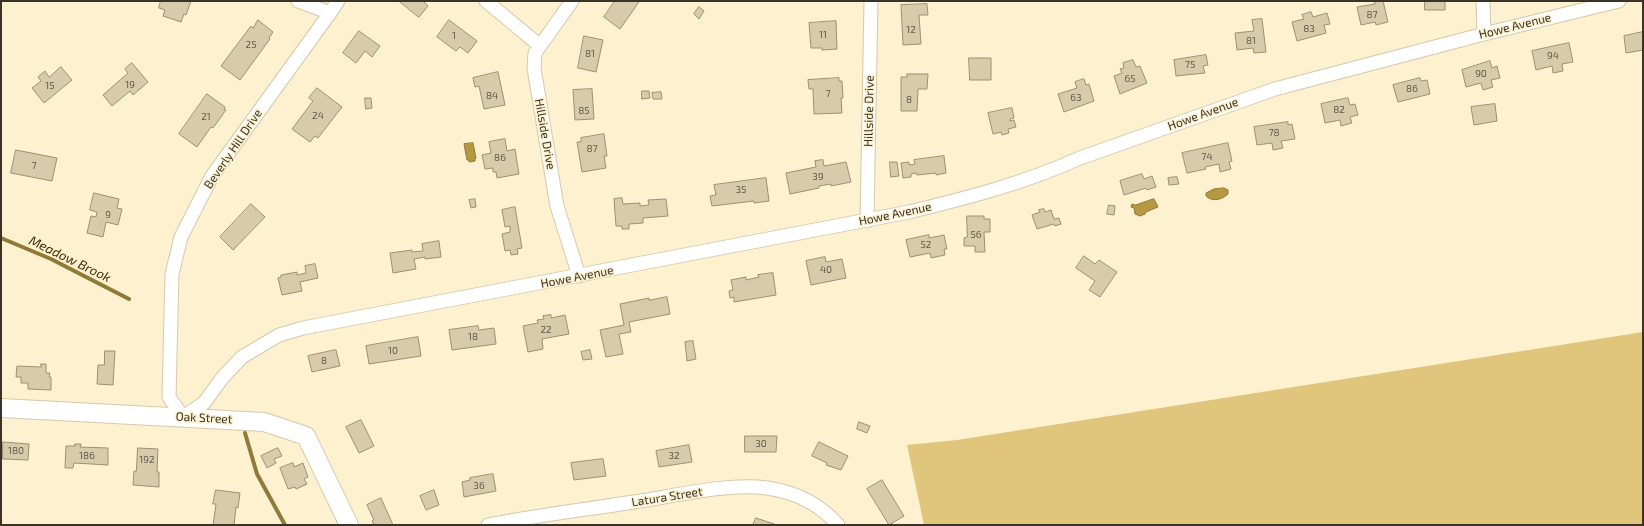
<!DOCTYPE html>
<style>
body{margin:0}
#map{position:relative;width:1644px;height:526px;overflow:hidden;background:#fdf1d0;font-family:"Exo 2",sans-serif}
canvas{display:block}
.frame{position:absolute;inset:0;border:2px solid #393427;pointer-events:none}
</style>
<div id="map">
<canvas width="1644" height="526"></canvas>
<div class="frame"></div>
</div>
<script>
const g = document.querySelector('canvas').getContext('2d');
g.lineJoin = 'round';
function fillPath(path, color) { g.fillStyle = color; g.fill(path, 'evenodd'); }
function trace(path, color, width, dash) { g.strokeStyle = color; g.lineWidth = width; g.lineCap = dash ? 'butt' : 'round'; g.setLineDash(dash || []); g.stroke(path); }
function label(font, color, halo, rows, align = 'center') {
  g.font = font + ' "Exo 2",sans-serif'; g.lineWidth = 3; g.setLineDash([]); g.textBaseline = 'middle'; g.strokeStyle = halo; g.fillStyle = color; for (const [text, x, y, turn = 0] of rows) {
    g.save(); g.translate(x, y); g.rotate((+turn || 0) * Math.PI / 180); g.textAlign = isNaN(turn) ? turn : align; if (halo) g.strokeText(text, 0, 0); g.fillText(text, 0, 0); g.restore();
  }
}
const green = new Path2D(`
 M1643,332V525H924L907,445L957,440Z`);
const water = new Path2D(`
 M473,143L476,158L475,159V161L469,162V160H467L464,144Z
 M1224,188L1228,190V194C1222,200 1212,202 1206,196V193L1214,189Z
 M1154,199L1158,207L1146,212L1145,214L1140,216L1135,214L1134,208L1131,207L1132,204L1135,205Z`);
const stream = new Path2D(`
 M1,238L51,259L129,299
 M245,433L257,474L285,525`);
const building = new Path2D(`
 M161,1H191L186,15L184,14L181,22L163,16L165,10L159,8Z
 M399,1H423L428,6L419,17Z
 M615,1H637L639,2L620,29L604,17Z
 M1374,1H1383L1388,22L1376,25L1375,22L1361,25L1357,7L1375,4Z
 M1425,1H1445V10H1425Z
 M927,4L928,15H919L921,44L903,45L901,5Z
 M699,7L704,11L699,19L694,14Z
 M1311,12L1313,17L1327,13L1330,24L1324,25L1326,33L1297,41L1292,22L1304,19L1302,15Z
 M1262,19L1266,52L1254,53L1253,48L1237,50L1235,33L1254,31L1252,20Z
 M258,20L273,32L269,38L270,39L240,80L221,66L251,26L253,28Z
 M449,20L477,41L468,53L460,47L456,51L437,37Z
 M836,21L837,49L822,50V48H811L809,23Z
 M359,31L380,46L372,57L365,51L356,63L343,53Z
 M1643,32V50L1626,53L1624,36Z
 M584,36L603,40L596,72L578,68Z
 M1569,43L1573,62L1562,64L1563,71L1553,73L1552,66L1536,70L1532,51Z
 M1206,55L1208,65L1203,66L1205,73L1176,76L1174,60Z
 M969,58H991V80H970Z
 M1133,60L1136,67L1140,66L1147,83L1120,94L1114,76L1122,73L1120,69L1124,68L1123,63Z
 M1490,61L1492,68L1497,66L1500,78L1491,80L1493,87L1483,90L1481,83L1466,87L1462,70Z
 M132,63L148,82L133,95L130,91L112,106L103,95L128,73L125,69Z
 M61,67L72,80L44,103L32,88L41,81L38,77L45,71L49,77Z
 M498,72L505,105L484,109L479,86L475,87L473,78Z
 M907,74H928L927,89H918L917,111H901V77H907Z
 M839,78V81H842L843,98H841L842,113L814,114L813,89H809L808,80Z
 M1420,78L1421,81L1427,80L1430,94L1398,102L1393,85Z
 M1084,79L1086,85L1089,84L1094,101L1064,112L1058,94L1077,88L1075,82Z
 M317,88L342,107L318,138L315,136L310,142L292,129L313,101L309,98Z
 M592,89L594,119L575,120L573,90Z
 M642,91H649L650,98L642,99Z
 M661,92L662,99H653L652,93Z
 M207,94L225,107L224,109L226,110L213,128L211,127L197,147L179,134Z
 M365,98H371L372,108L366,109Z
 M1348,98L1350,105L1355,104L1358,115L1350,117L1352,123L1341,126L1340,120L1325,123L1321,104Z
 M1495,104L1497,121L1474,125L1471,107Z
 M1012,108L1014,118L1010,119V121L1014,120L1016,127L1008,129L1009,133L1002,135L1001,132L993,134L988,113Z
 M1288,122V125L1292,124L1295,139L1281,141L1283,148L1273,150L1272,143L1257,145L1254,127Z
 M604,134L607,156H604L606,168L582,172L577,142H581V138Z
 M505,139L507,151L515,149L519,174L497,178L496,172H493V168L485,169L482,155L491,153L489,142Z
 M1228,143L1232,161L1229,162L1231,169L1220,172L1219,164L1205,167L1206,169L1187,173L1182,153Z
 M16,150L57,158L52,181L11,173Z
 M944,156L946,173L936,175V173L917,175L916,173L911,174V177L903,178L901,163L909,162V165L915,164L914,160Z
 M823,160L824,166L846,162L851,182L831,186V184L819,186V188L790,194L786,173L816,167L815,161Z
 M890,162H897L899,176L891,177Z
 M1142,174L1144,179L1152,176L1156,187L1147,190L1146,188L1124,195L1120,181Z
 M1177,177L1179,184L1169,185L1168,178Z
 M766,178L769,201L754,203V201L712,206L710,196L716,195L714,185Z
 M94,193L119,199L117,208L122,209L118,225L106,222L103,237L87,233L91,216L96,217L97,212L90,210Z
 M622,198L623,204L640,203V206L649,205L648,200L666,199L668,216L643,218V223L629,224V229H622V226H616L614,199Z
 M475,199L476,207L471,208L469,200Z
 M251,204L265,217L233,250L220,237Z
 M1109,205L1115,206L1114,215L1107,214Z
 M515,207L522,248L517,249L518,254L511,255L510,250L505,251L502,234L510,232V226L505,227L502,210Z
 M1044,209L1045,212L1051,210L1054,219L1059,218L1061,224L1055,226L1054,224L1037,229L1032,215L1040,212L1039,210Z
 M967,216H984V219H990V232H984L985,252H975V246H964V238L967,237Z
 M929,235V238L944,235L947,249H944L945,255L931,258L930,253L910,257L906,240Z
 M439,241L441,257L425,259V257L414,259L416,269L393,273L390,253L412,250V252L423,251L422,244Z
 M1084,256L1095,264L1099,260L1117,272L1100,297L1089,290L1095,281L1076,268Z
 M825,257L826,262L842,259L846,278L811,285L806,261Z
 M315,264L318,278L300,282L302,291L282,295L278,278L281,277V275L297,272V275L306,273L305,266Z
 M773,273L776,295L734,302V297L730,298L729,291L733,290L731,280L746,277V280L759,277L758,275Z
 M667,297L670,314L629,322L631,332L619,334L623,354L606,357L600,330L624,325L620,304L649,298V300Z
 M551,315V318L565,315L569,334L542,339L543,349L528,352L523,326L538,323L537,320L544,319L543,316Z
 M478,326L479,330L494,328L496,344L452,350L449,330Z
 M418,337L421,356L369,364L366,346Z
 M693,341L696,359L687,361L685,342Z
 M336,350L340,366L312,372L308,356Z
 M590,350L592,359L583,360L581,352Z
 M105,351H115L113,385L97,384L98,365H104Z
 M41,364H46V373H50L49,377H51V390L28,389V383H21V377H16L17,366L41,367Z
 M361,420L374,446L359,453L346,427Z
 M859,422L870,426L867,433L857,429Z
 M745,436H777L776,452H745Z
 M3,442L29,444L28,460L3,459Z
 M819,442L848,456L841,470L826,465L827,463L812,456Z
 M75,444H81L80,447L108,448V465L74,463L73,468H65L66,446H75Z
 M689,445L692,462L659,467L656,451Z
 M138,448L158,449L157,472H159V487L133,485L134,471H136Z
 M278,448L282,456L274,459L276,463L267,468L261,456Z
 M603,459L606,476L574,480L571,463Z
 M293,463L294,467L303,463L308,477L304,479L307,484L296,489L295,487L288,489L280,468Z
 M493,474L496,491L464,497L462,482L470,480V478Z
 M882,480L904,516L889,525L867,489Z
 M216,490L240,493L238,508L236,507L234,525H213L216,504H213Z
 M434,490L439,505L426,510L420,496Z
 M381,498L393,525H374L372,521L374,520L367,505Z
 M756,518L777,525H753Z`);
const street = new Path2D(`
 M298,1L330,13L338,1
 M486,1L539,45
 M572,1L535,53L534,68L557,206L579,276
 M1483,1L1484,34
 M330,13L212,176L181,237L172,274L169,397L183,417L204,403L223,377L242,357L279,335L303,328L909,212C967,198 1025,183 1080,158L1275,89L1484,34L1619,1
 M867,221L871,1
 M488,525C538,515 590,509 640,501C679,495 729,483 767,488C794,492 820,504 838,525`);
const secondary = new Path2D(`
 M1,408L264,422L306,436L349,525`);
const numberNames = [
 ["87",1372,15],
 ["83",1309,29],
 ["12",911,30],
 ["11",823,35],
 ["1",454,36],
 ["81",1251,41],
 ["25",251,45],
 ["81",590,54],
 ["94",1553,56],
 ["75",1190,65],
 ["90",1481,74],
 ["65",1130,79],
 ["19",130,85],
 ["15",50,86],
 ["86",1412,89],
 ["7",828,94],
 ["84",492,96],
 ["63",1076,98],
 ["8",909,100],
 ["82",1339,110],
 ["85",584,111],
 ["24",318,116],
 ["21",206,117],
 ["78",1274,133],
 ["87",592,149],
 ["74",1207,157],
 ["86",500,158],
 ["7",34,166],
 ["39",818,177],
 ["35",741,190],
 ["9",108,215],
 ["56",976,235],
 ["52",926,245],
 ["40",826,270],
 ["22",546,330],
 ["18",473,337],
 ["10",393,351],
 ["8",324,361],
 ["30",761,444],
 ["180",16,451],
 ["186",87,456],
 ["32",674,456],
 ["192",147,460],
 ["36",479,486]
];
const streetNames = [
 ["Howe Avenue",1515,26,-14],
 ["Hillside Drive",869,111,-89],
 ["Howe Avenue",1203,114,-20],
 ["Hillside Drive",545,134,80],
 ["Beverly Hill Drive",233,149,-56],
 ["Howe Avenue",895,214,-12],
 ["Howe Avenue",577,277,-11],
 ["Oak Street",204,418,3],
 ["Latura Street",667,497,-9]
];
const waterNames = [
 ["Meadow Brook",70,259,26]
];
fillPath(green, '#e0c57d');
fillPath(water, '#b69840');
trace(water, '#907a38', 1);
trace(stream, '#907a38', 4);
fillPath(building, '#d7cbac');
trace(building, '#9b9072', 1);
trace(street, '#d5c9aa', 15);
trace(secondary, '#d5c9aa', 20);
trace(street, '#fff', 13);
trace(secondary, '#fff', 18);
label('10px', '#605a48', null, numberNames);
label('12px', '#393427', '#fdf1d0', streetNames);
label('italic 13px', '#392c05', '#fdf1d0', waterNames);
</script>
